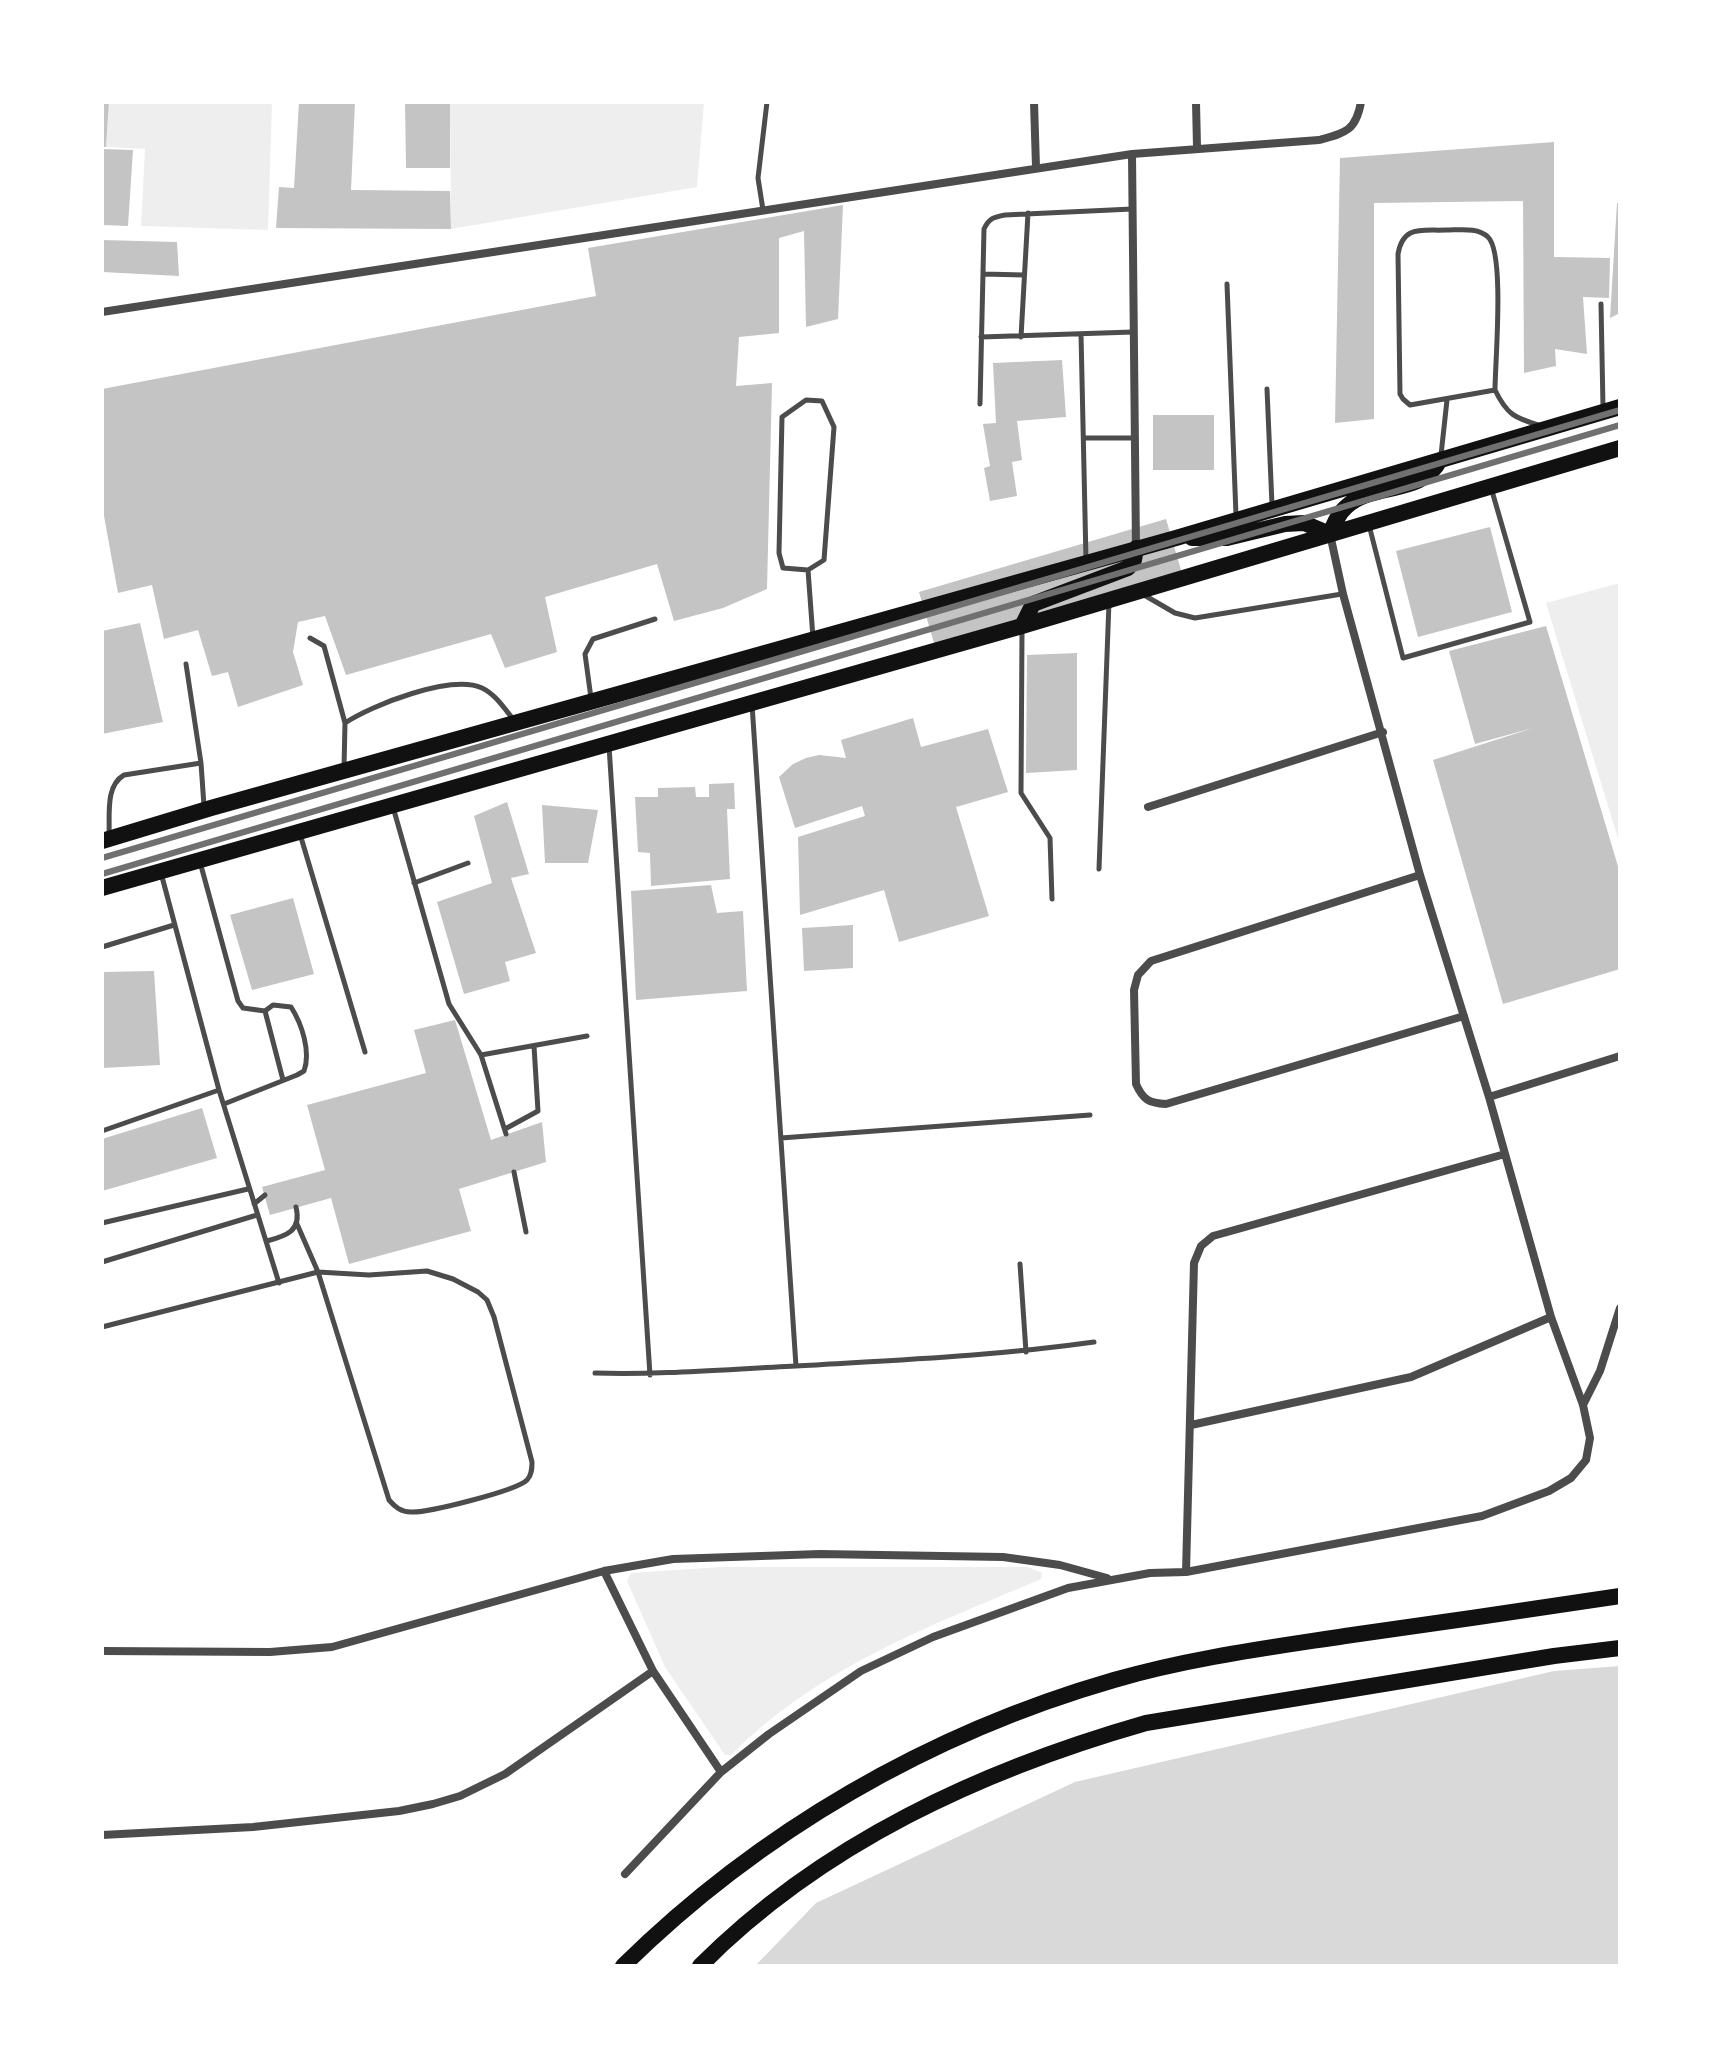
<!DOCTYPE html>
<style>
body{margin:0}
#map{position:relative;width:1722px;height:2068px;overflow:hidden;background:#fff;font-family:"Noto Sans",sans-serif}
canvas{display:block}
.frame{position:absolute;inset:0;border:104px solid #fff;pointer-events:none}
</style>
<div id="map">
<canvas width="1722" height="2068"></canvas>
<div class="frame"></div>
</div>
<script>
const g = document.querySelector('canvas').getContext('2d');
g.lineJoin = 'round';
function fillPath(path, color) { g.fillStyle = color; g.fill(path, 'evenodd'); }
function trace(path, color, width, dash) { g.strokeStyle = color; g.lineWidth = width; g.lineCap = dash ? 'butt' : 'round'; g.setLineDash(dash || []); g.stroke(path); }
const green = new Path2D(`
 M109,102H272L268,230L141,226L145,149L106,147Z
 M450,102H704L697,187L451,229Z
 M1620,583V845L1546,603Z
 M721,1567H1028L1042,1573L1041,1579C928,1627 819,1667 731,1755H725L665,1667L627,1581L631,1573Z`);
const water = new Path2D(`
 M1620,1666V1966H755L816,1903L1075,1782L1554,1671Z`);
const building = new Path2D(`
 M102,102H109L106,147H102Z
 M299,102H355L351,190L450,191L451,229L276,228L279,187L294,188Z
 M405,102H450V168H406Z
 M1554,142V257L1610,258L1609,298L1583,297L1587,354L1555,349L1556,366L1524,373L1523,201L1374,203V419L1335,423L1340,158Z
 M102,149L133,150L128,226L102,225Z
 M1617,203H1620V313L1610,318Z
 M843,205L838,319L806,327L804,231L779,238V333L739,337L736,386L772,383L767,589L723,608L674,621L657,564L545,597L557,652L505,668L491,634L346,675L325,616L298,622L293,652L303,685L238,707L228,672L212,676L198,630L164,639L152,585L118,593L102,505V389L596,296L588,248Z
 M102,240L177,242L179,276L102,272Z
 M1062,360L1066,417L1017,421L1022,460L1012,462L1017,496L990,501L984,468L990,466L983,424L996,423L993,363Z
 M1153,415H1214V470H1153Z
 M1166,519L1184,580L937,653L919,592Z
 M1490,527L1512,612L1418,637L1396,551Z
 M140,623L163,722L102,734V631Z
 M1546,626L1620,873V969L1503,1004L1433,760L1533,728L1475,744L1449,651Z
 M1077,653V770L1026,773L1027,655Z
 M913,718L921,747L988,729L1008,792L956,807L989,916L899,942L884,890L800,915L798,837L865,816L862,806L795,828L779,777L793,764L806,758L819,755L846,758L841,740Z
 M734,783L735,809H727L730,879L651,886L650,853L638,852L635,797H658V788L695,787L696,797H709V784Z
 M507,802L529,874L511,878L536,953L505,962L510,981L464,994L437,902L492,883L474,816Z
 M542,805L598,810L588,863H545Z
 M711,885L717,913L743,911L747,991L636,1000L631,891Z
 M293,898L314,974L252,990L230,915Z
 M853,925V968L804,971L802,928Z
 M154,971L160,1065L102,1068V972Z
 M455,1020L491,1140L542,1122L546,1162L459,1189L471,1231L349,1264L331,1198L270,1215L262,1187L325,1170L307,1105L426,1073L414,1030Z
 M202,1108L217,1158L102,1191V1139Z`);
const service = new Path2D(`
 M763,210L758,178L767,102
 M1446,230C1460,230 1478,227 1488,237C1505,253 1495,363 1495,390L1410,405L1403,399L1400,394L1398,254C1403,225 1421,231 1446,230Z
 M983,274L1024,275
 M1227,284L1236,515
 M1601,304L1603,407
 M1081,334L1086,560
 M981,337L1133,332
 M1021,337L1028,213
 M1267,389L1272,505
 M1495,390C1507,415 1515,418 1541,426
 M806,400L822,401L834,427L824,560L808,570L783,568L779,553L782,417Z
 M980,404L984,229C989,218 994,217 1005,215L1132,209
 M1084,438H1135
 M1441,455L1447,400
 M1369,525L1403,658L1530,622L1492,491
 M808,570L813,638
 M1144,595L1175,613L1195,618L1342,594
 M1022,631L1021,793L1050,838L1052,899
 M310,638L324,646L345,723
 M186,664L201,763L204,806
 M591,698L585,654L593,639L655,619
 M752,704L796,1366
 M609,746L650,1375
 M344,768L345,723C372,705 451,674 482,688C495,694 504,708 513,719
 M393,807L449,1004L481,1055L506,1134
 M300,834L365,1052
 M109,835C110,815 105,786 124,775L201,763
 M200,862L238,1001L243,1008L265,1011
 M1099,869L1109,602
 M414,883L468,863
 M102,947L174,925
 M481,1055L587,1036
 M219,1090L279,1283
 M224,1104L297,1075L304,1071C311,1052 302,1024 291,1007L273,1005L265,1011L283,1080
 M505,1129L538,1111L534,1046
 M102,1131L219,1090L161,873
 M781,1138L1090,1115
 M514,1172L526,1232
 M254,1204L265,1195
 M102,1223L248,1189
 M267,1241C286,1236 302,1231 296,1207
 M102,1262L257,1215
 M1020,1264L1026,1352
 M102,1327L318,1272L369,1275L427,1271L453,1279L478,1292L487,1300L494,1317L532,1462C532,1468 532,1475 527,1480C516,1491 427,1513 411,1512C401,1512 395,1507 389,1500L318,1272L297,1224
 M595,1373C662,1375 729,1369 796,1366C896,1360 995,1356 1094,1342`);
const minor = new Path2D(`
 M1034,102L1036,167
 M1196,102L1197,147
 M1132,154L1136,548
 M102,312L1132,154L1319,140C1345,133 1356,131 1361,102
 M1148,807L1383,732
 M1420,875L1151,961L1138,975L1134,990L1136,1084C1143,1100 1149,1103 1166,1104L1464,1016
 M1489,1097L1620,1056
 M1583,1405L1600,1371L1620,1308
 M1191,1425L1411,1377L1551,1317
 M604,1571L653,1671L721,1772
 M1186,1572L1194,1263L1201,1246L1213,1236L1505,1154
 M102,1651L270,1652L332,1647L604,1571L673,1559L820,1554L1003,1557L1060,1565L1107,1578
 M102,1835L253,1827L399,1811L433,1804L460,1796L505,1774L653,1671
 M625,1874L721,1772L769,1734L861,1671L933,1637L1068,1588L1150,1573L1186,1572L1482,1516L1549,1491L1571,1478L1586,1460L1590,1438L1583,1405L1551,1317L1489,1097L1420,875L1343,594L1330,534`);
const trunk = new Path2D(`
 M1192,538H1227L1285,524L1304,523L1330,534C1334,524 1338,514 1346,507C1372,482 1422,496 1440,460
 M1022,626L1033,604L1128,568L1134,560L1136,548
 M102,841L211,808L1176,538L1620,407
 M102,888L1022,626L1620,448
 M623,1966C760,1831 930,1733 1114,1680C1190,1658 1267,1648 1345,1636C1437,1623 1528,1610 1620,1596
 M700,1966C822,1843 982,1770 1146,1723L1554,1656L1620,1648`);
const rail = new Path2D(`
 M102,858L1620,410
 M102,874L1620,425`);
fillPath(green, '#eee');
fillPath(water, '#d9d9d9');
fillPath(building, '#c4c4c4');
trace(service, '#4c4c4c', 5);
trace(minor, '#4c4c4c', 8);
trace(trunk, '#111', 16);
trace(rail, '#707070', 6);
</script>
